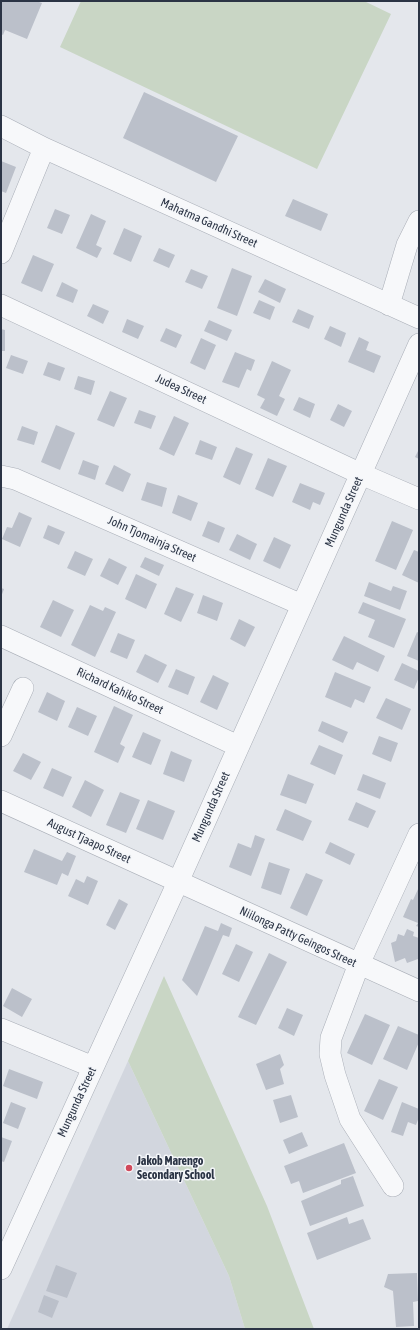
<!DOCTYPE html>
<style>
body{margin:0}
#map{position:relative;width:420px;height:1330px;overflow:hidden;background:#e4e7ec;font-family:"Asap Condensed",sans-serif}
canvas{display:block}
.frame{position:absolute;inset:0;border:2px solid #2b3445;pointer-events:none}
</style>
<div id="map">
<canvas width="420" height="1330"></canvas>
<div class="frame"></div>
</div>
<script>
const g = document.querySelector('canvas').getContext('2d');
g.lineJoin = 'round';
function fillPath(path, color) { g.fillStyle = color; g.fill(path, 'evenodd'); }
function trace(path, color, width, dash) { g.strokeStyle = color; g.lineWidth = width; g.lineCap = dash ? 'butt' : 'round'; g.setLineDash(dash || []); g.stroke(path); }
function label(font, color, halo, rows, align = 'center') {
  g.font = font + ' "Asap Condensed",sans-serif'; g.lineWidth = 3; g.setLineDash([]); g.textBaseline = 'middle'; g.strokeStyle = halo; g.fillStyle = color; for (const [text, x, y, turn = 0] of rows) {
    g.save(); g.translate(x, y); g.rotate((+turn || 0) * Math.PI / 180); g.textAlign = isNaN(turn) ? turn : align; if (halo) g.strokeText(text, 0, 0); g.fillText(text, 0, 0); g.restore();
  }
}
const built = new Path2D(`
 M128,1061L229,1276L245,1329H7Z`);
const green = new Path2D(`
 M81,1H364L391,14L317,169L60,47Z
 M164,976L267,1206L314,1329H245L229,1276L128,1061Z`);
const building = new Path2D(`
 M1,1H36L42,3L27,39L5,30L3,35L1,34Z
 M144,92L238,136L216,182L123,138Z
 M1,161L16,167L6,193L1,191Z
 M293,199L328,214L321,231L285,216Z
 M55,209L70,215L62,234L47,228Z
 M91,214L106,221L96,245L102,248L97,258L76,248Z
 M124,228L142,236L131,262L113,254Z
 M159,248L175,255L169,268L153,261Z
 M33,255L54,264L42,292L21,283Z
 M232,268L252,276L237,316L217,308Z
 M191,269L208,276L202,289L185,282Z
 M265,279L286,289L280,303L258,292Z
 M62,282L78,290L73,303L56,296Z
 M259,300L275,307L270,320L253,313Z
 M93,304L109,311L103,324L87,316Z
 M298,309L314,316L309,329L292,322Z
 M127,319L144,326L138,339L122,332Z
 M209,320L232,330L227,341L204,331Z
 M330,326L346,333L341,347L324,339Z
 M166,328L182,335L176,348L160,341Z
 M1,329L5,330V351H1Z
 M359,337L369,342L366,350L381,356L374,373L348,362Z
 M201,338L216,345L205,370L190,363Z
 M235,352L255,360L251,371L247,369L239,388L222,382Z
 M11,355L28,361L23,374L6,368Z
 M272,361L291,370L279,396L285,399L277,416L260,408L265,399L257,395Z
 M48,362L65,368L60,381L43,375Z
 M78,376L95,381L91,395L74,389Z
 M110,391L127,398L114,427L97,420Z
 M299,397L315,404L310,418L293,410Z
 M338,404L352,411L344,427L330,420Z
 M139,410L156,416L151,429L134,423Z
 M174,416L189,423L174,456L159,449Z
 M56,425L75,433L60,470L41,462Z
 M22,426L38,432L34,445L17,440Z
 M200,440L217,447L212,460L195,454Z
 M236,447L253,454L240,485L223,477Z
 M419,449V459L415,457Z
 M268,458L287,466L273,497L255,489Z
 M83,460L99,466L95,480L78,474Z
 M114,465L131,474L123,492L105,484Z
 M147,482L167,488L162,507L141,500Z
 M300,483L325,493L320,505L313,502L310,510L292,502Z
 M178,495L198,503L191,521L172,513Z
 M19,512L32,518L20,547L2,539L7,527L12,528Z
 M208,521L225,528L219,543L202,536Z
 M392,521L413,530L396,570L375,561Z
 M48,525L65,532L59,545L43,538Z
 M237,534L257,544L250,560L229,550Z
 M274,537L291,545L280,569L263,561Z
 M414,550L419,552V583L402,575Z
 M75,551L93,559L85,576L67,568Z
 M145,557L164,565L159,576L140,567Z
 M109,558L127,567L118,585L100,576Z
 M136,574L157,584L146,609L125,599Z
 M369,582L391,591L393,586L407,591L400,610L364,596Z
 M176,587L194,594L181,622L164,614Z
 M1,588L4,589L1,597Z
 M203,595L223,603L217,621L197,613Z
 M53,600L74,610L61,637L40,627Z
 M363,602L406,619L394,648L368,637L375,620L358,613Z
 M90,605L103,611L105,607L116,612L95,657L71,645Z
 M239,619L255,627L245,647L230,639Z
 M417,632L419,633V661L407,656Z
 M118,633L135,640L127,659L110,652Z
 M344,636L385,656L378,672L357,662L353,670L332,660Z
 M145,654L167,665L158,683L136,672Z
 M402,663L419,671V677L414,689L394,680Z
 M176,669L195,677L188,695L168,687Z
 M335,672L371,687L364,703L355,699L351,708L325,697Z
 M213,675L229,683L217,710L200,702Z
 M47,692L65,701L57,721L38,712Z
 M386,698L411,709L402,730L376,718Z
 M114,706L133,715L120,744L125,747L118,763L94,752Z
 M77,707L97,716L88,736L68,727Z
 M322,721L348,732L343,743L318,731Z
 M143,732L161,740L151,765L132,757Z
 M379,736L398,743L391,762L372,754Z
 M319,745L343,755L335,775L310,764Z
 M171,751L192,760L184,782L163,774Z
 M23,753L41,762L31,780L13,771Z
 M52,768L72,777L63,797L43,788Z
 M288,774L314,784L306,804L280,795Z
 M363,774L386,783L380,799L357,790Z
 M85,780L104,790L91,817L72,807Z
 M120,792L140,800L126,833L106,825Z
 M148,800L175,811L163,840L136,829Z
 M356,802L376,811L368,828L348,820Z
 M285,809L312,821L303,841L276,830Z
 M255,835L265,839L251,876L229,867L238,843L251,848Z
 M330,842L355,854L350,865L325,853Z
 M34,849L62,861L67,852L76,856L68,876L62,873L57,885L24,872Z
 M269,862L290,869L281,895L261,888Z
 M306,873L323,880L307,916L290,908Z
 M87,876L98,881L88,905L68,896L76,879L84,883Z
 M419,887V927L416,926L418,923L403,917L411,899L413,900Z
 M119,899L128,904L115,930L106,925Z
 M221,923L232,928L229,937L223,935L197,996L182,980L205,926L218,931Z
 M407,929L414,932L413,936L419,938V956L418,959L407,963L405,958L395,962L391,943L396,941L398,934L404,936Z
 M236,944L253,952L239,982L222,974Z
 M269,953L287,962L256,1025L238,1017Z
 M12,988L32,999L22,1017L3,1006Z
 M287,1008L303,1015L294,1036L278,1028Z
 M365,1014L390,1025L372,1065L347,1053Z
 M398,1026L419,1035V1042L407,1070L383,1059Z
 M280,1054L284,1065L280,1069L284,1084L266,1090L256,1064Z
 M9,1069L43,1082L37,1099L3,1086Z
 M379,1079L398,1087L383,1120L364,1111Z
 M291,1095L298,1117L280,1123L273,1100Z
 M11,1102L26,1108L18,1129L3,1123Z
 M402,1102L419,1109V1117L416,1125L408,1122L403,1136L391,1132Z
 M302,1132L308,1146L289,1154L283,1140Z
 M1,1137L12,1141L4,1162L1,1161Z
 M344,1143L356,1173L303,1193L299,1181L291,1184L284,1166Z
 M353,1176L364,1206L310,1226L301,1201L341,1184V1180Z
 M347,1217L349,1224L363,1219L371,1239L317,1260L307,1233Z
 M56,1265L77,1273L67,1298L46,1291Z
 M417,1273L418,1301L413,1302L414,1326L396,1327L393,1291L384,1287L388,1274Z
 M44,1295L59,1301L52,1318L38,1312Z`);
const minor = new Path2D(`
 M1,126L44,148L419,318
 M1,253L44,148
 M1,305L361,474L419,499
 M389,305L407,245L419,221
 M1,476L15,479L302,605
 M1,636L238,746
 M1,736L23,688
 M1,801L419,991
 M1,1029L93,1067
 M393,1186L350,1119L335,1075L330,1054L331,1038L359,964L419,834
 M1,1269L178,882L419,344`);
const markers = [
 [129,1168,4,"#d1495b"]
];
const streetNames = [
 ["Mahatma Gandhi Street",209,223,24],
 ["Judea Street",181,389,25],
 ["Mungunda Street",344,512,-66],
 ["John Tjomainja Street",152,539,24],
 ["Richard Kahiko Street",120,691,25],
 ["Mungunda Street",211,807,-66],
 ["August Tjaapo Street",89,841,25],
 ["Niilonga Patty Geingos Street",298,937,25],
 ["Mungunda Street",77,1102,-65]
];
const poiNames = [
 ["Jakob Marengo",137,1161],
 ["Secondary School",137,1175]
];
fillPath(built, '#d2d6de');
fillPath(green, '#c9d6c5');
fillPath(building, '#bbc0ca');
trace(minor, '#a9aeb7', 22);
trace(minor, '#f7f8fa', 21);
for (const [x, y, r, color] of markers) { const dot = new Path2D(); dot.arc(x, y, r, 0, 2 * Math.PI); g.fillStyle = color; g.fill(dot); trace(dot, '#f4f6f9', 1.5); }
label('12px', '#2b3445', '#f4f6f9', streetNames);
label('bold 12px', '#2b3445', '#f4f6f9', poiNames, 'left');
</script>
